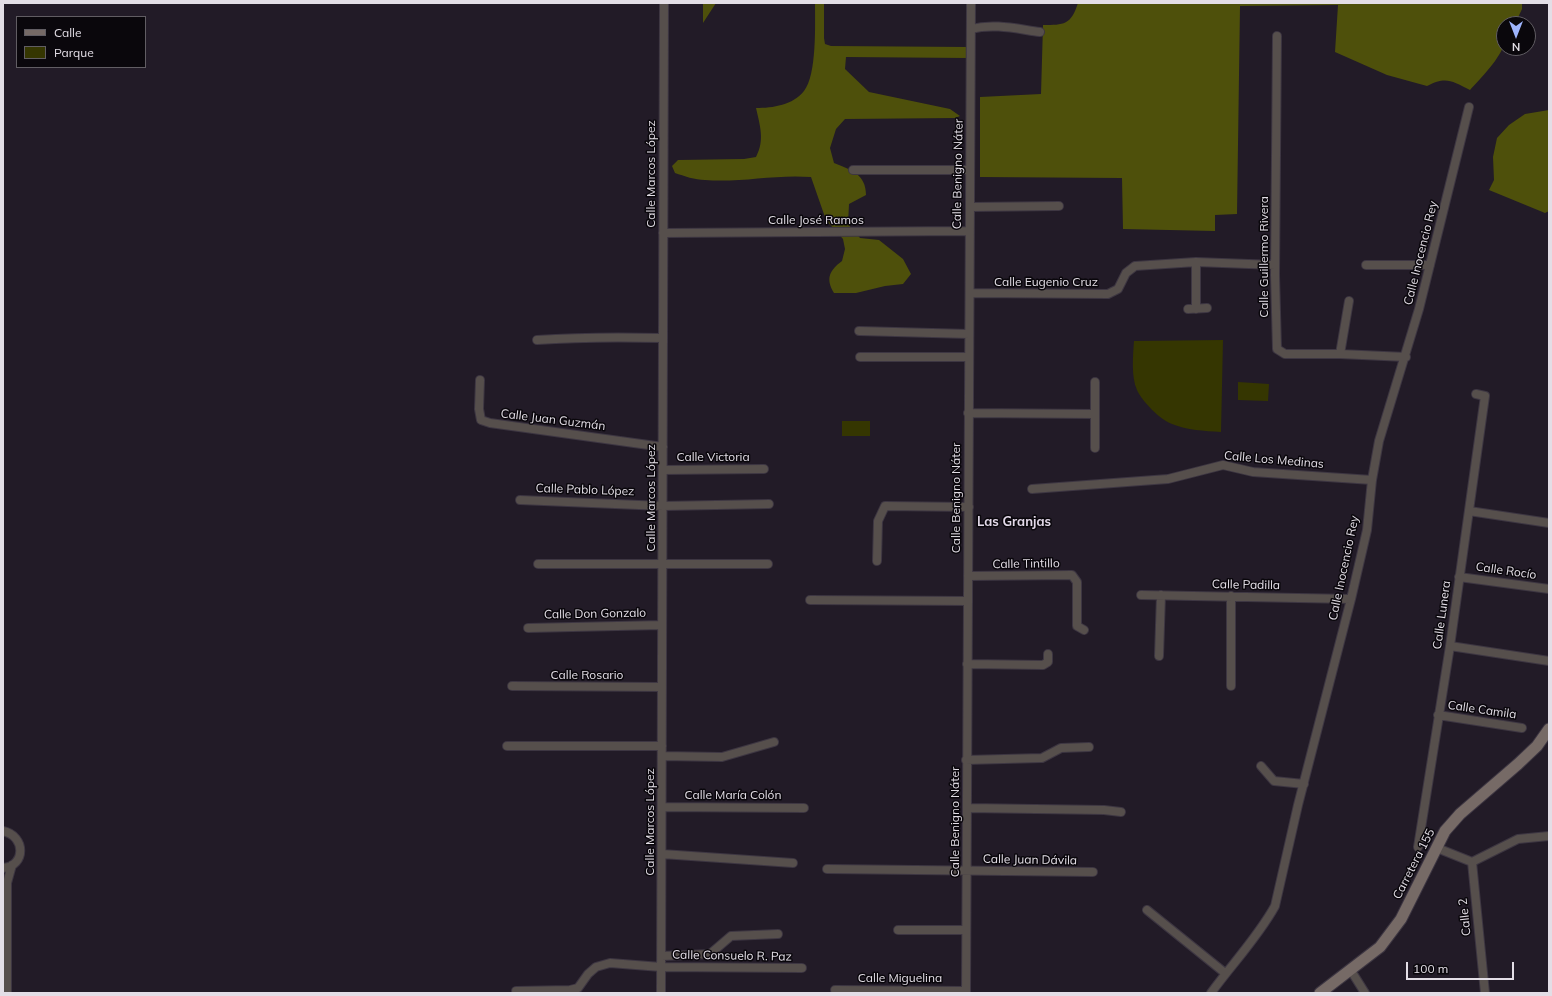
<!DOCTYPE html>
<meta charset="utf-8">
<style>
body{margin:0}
#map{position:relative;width:1552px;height:996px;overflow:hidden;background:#221b27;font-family:Mulish,sans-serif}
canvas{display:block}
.frame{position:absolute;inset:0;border:4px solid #e3dee6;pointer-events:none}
.legend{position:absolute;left:16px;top:16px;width:130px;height:52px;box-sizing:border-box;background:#0a070c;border:1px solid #615d63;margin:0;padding:5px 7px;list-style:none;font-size:12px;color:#e3dee6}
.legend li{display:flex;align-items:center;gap:8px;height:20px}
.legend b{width:20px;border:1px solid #615d63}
.north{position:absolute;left:1496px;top:16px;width:40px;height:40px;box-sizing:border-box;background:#0a070c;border:1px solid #615d63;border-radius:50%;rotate:180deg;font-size:11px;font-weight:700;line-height:16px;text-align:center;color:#e3dee6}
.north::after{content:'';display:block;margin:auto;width:14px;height:18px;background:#9eb4fd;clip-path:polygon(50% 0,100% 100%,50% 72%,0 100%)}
.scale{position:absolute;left:1406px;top:962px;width:108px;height:18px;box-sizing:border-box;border:2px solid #e3dee6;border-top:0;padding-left:5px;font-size:12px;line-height:14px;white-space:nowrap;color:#e3dee6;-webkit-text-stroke:3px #0a070c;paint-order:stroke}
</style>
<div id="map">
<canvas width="1552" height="996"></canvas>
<div class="frame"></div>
<ul class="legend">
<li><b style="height:5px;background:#766a66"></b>Calle</li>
<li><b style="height:11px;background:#353601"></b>Parque</li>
</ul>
<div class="north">N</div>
<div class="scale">100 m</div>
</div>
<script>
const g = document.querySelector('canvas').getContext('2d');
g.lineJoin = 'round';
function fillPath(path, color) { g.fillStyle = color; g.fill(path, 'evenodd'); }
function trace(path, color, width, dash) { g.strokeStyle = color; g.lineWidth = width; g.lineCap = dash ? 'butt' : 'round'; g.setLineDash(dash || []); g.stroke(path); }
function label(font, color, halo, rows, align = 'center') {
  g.font = font + ' Mulish,sans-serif'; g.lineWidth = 3; g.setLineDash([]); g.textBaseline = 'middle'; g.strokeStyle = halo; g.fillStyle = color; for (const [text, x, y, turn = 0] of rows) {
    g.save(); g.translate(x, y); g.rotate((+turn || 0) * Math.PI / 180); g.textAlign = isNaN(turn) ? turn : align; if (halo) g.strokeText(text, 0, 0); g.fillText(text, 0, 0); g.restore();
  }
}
const green = new Path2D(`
 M1223,340L1221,432C1204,431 1187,430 1172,424C1160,420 1142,401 1137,390C1131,377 1133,355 1134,341Z
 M1238,382L1269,384L1268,401L1238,400Z
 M842,421H870V436H842Z`);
const forest = new Path2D(`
 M703,3H716L703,23Z
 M815,3H824V38L825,44L831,46L968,47L967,58L846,57L845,69L869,92L950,109L960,116L955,118L845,119L836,129L830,148L834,163C851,170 866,174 866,195L849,204L848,224L860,238L879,240L903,259L911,274L903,284L885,286L856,293H834C825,278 830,270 842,261L845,249L843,239L826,220L811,177C775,174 740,183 705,180C695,180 684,176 675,173L672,166L678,160L744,159L756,157C765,140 760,126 756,108C773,108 793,105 804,91C817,75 815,24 815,3Z
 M1078,3H1522V9L1515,24H1504C1504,30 1505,37 1504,43C1502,57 1479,80 1470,90C1452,81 1446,76 1427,86L1387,75L1335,52L1338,5L1240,6L1237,214L1215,215V231L1123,229L1122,178L980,177V97L1041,94L1043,25C1064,25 1071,25 1078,3Z
 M1549,110V211L1545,213L1489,190L1494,180L1493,157L1497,138L1509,125L1525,114Z`);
const street = new Path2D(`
 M971,29C994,23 1017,29 1040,32
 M1277,36L1275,275L1277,349L1285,354H1340L1406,357
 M853,170H970
 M970,207L1059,206
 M663,233L969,231
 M1196,262V309
 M1366,265H1430
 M970,293L1108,294L1118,289L1126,273L1135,266L1196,262L1275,265
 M1188,309L1207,308
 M859,331L969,334
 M537,340C579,337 621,337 663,338
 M1340,354L1349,301
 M860,357H969
 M480,380L479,409L481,420L490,423L663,447
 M1095,382V448
 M968,413L1095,414
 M663,470L764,469
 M1032,489L1168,479L1223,465L1253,472L1372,480
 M520,500L663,506L769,504
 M1469,511L1549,523
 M877,561L878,521L885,506L969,507
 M538,564H768
 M968,576L1072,575L1077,582V626L1084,630
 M1459,577L1549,589
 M1141,595L1351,599
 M810,600L968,601
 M528,628L662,625
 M1450,646L1549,661
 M1159,656L1161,595
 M967,664L1043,665L1048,662V654
 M512,686L662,687
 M1231,686V596
 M1438,715L1522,728
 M507,746H662
 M662,756L722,757L774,742
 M966,760L1042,758L1061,748L1089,747
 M1261,766L1274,781L1304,784
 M662,807L804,808
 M967,808L1104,810L1121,812
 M3,831C26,836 26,866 3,868
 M1418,847L1450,646L1485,396L1476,394
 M1437,848L1472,862
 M662,854L793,863
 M1472,862L1485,993
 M1472,862L1518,839L1549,836
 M827,869L1093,872
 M1147,910L1225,973
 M898,930H966
 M662,956L710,954L731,936L778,934
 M1350,969L1365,993
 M835,990L966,991
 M516,991L570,990L578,988L588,974L596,967L610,963L661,967L802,968
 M7,993V883L12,865
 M661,993L664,3
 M966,993L971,3
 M1211,993C1232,964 1258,937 1275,906L1298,805L1351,599L1367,530L1372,480L1379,441L1419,309L1469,107`);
const secondary = new Path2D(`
 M1320,993L1380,947L1401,919L1445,831L1460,814L1518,764L1537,746L1549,729`);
const streetNames = [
 ["Calle Marcos López",651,174,-90],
 ["Calle Benigno Náter",958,174,-89],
 ["Calle José Ramos",816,220],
 ["Calle Inocencio Rey",1421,253,-76],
 ["Calle Guillermo Rivera",1264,257,-90],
 ["Calle Eugenio Cruz",1046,282],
 ["Calle Juan Guzmán",553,420,7],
 ["Calle Victoria",713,457],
 ["Calle Los Medinas",1274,460,5],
 ["Calle Pablo López",585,490,2],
 ["Calle Marcos López",651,498,-90],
 ["Calle Benigno Náter",956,498,-90],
 ["Calle Tintillo",1026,564,-1],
 ["Calle Inocencio Rey",1344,568,-78],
 ["Calle Rocío",1506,571,8],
 ["Calle Padilla",1246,585,1],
 ["Calle Don Gonzalo",595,614,-1],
 ["Calle Lunera",1442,615,-82],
 ["Calle Rosario",587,675],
 ["Calle Camila",1482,710,8],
 ["Calle María Colón",733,795],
 ["Calle Marcos López",650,822,-90],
 ["Calle Benigno Náter",955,822,-90],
 ["Calle Juan Dávila",1030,860,1],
 ["Carretera 155",1414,864,-63],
 ["Calle 2",1465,917,-96],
 ["Calle Consuelo R. Paz",732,956,1],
 ["Calle Miguelina",900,978]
];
const neighbourhoodNames = [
 ["Las Granjas",1014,522]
];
fillPath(green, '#353601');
fillPath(forest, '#4e500b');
trace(street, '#3d3642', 10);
trace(secondary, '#3d3642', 13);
trace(street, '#564f4c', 8);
trace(secondary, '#766a66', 11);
label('12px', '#e3dee6', '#0a070c', streetNames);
label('bold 13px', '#e3d9e9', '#0a070c', neighbourhoodNames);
</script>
